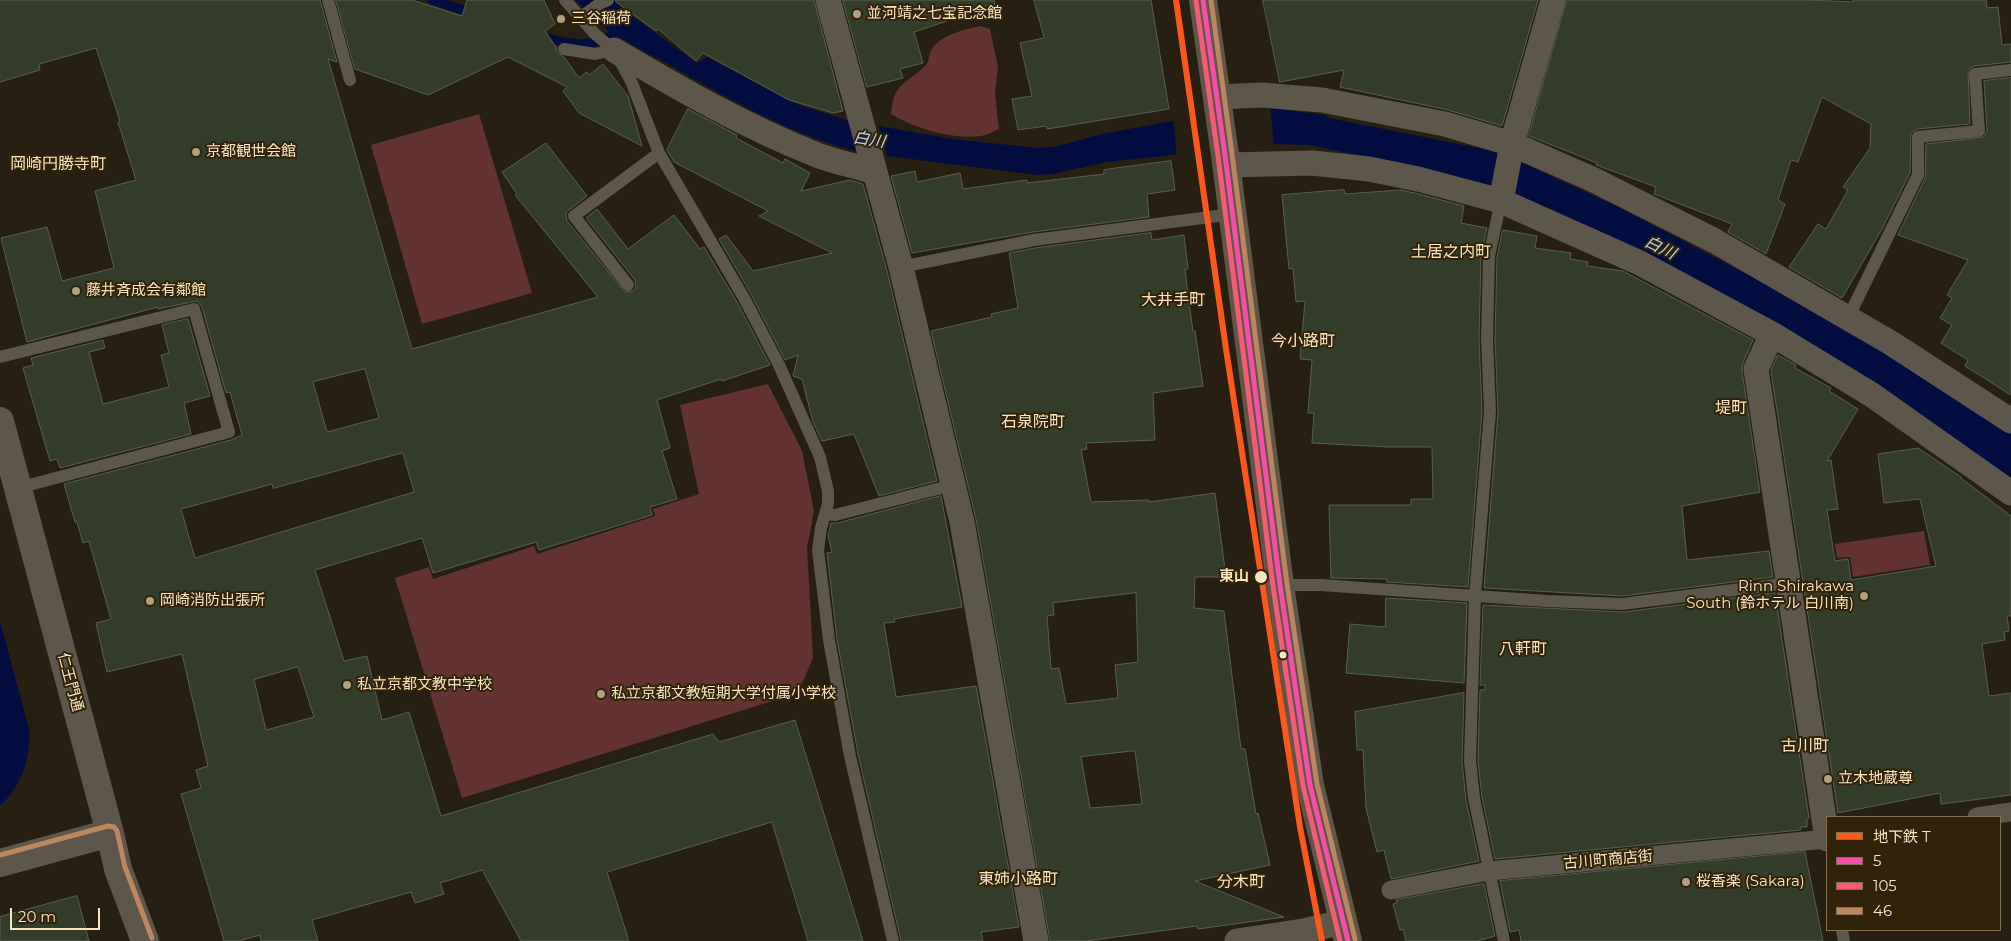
<!DOCTYPE html>
<meta charset="utf-8">
<style>
body{margin:0}
#map{position:relative;width:2011px;height:941px;overflow:hidden;background:#272012;font-family:Montserrat,"Noto Sans JP",sans-serif}
canvas{display:block}
.legend{position:absolute;left:1826px;top:816px;width:175px;height:115px;box-sizing:border-box;background:#302309;border:1px solid #817152;margin:0;padding:6px 9px;list-style:none;font-size:15px;color:#fbe5bf}
.legend li{display:flex;align-items:center;gap:10px;height:25px}
.legend b{width:25px;border:1px solid #817152}
.scale{position:absolute;left:10px;top:908px;width:90px;height:22px;box-sizing:border-box;border:2px solid #fbe5bf;border-top:0;padding-left:6px;font-size:15px;line-height:18px;white-space:nowrap;color:#fbe5bf;-webkit-text-stroke:4px #302309;paint-order:stroke}
</style>
<div id="map">
<canvas width="2011" height="941"></canvas>
<ul class="legend">
<li><b style="height:6px;background:#ff581a"></b>地下鉄 T</li>
<li><b style="height:6px;background:#f54da8"></b>5</li>
<li><b style="height:6px;background:#f75a77"></b>105</li>
<li><b style="height:6px;background:#bb8660"></b>46</li>
</ul>
<div class="scale">20 m</div>
</div>
<script>
const g = document.querySelector('canvas').getContext('2d');
g.lineJoin = 'round';
function fillPath(path, color) { g.fillStyle = color; g.fill(path, 'evenodd'); }
function trace(path, color, width, dash) { g.strokeStyle = color; g.lineWidth = width; g.lineCap = dash ? 'butt' : 'round'; g.setLineDash(dash || []); g.stroke(path); }
function label(font, color, halo, rows, align = 'center') {
  g.font = font + ' Montserrat,"Noto Sans JP",sans-serif'; g.lineWidth = 4; g.setLineDash([]); g.textBaseline = 'middle'; g.strokeStyle = halo; g.fillStyle = color; for (const [text, x, y, turn = 0] of rows) {
    g.save(); g.translate(x, y); g.rotate((+turn || 0) * Math.PI / 180); g.textAlign = isNaN(turn) ? turn : align; if (halo) g.strokeText(text, 0, 0); g.fillText(text, 0, 0); g.restore();
  }
}
const green = new Path2D(`
 M980,26L990,29L998,67L995,94L999,129C994,131 987,135 981,136C954,140 913,128 891,114C894,82 904,86 925,66C930,62 928,54 932,49C942,34 964,30 980,26Z
 M479,114L532,293L422,324L371,145Z
 M768,384L802,451L814,511L807,548L813,658L798,693L462,798L395,578L429,567L433,579L534,546L537,554L655,516L653,509L699,494L680,405Z
 M1924,531L1930,565L1853,577L1850,557L1837,558L1835,544Z`);
const water = new Path2D(`
 M576,0H615L624,10L697,63L707,57L799,105L855,123L863,153C793,136 728,99 666,63C642,50 618,39 597,22C589,16 583,7 576,0Z
 M1271,108L1326,115L1329,118L1493,151L1523,163L1620,208L1777,290L1862,337L2011,434V479L1844,367L1373,158L1308,145L1275,144L1107,162L1053,174L1038,175L887,156L879,126L952,139L1038,148L1054,147L1102,134L1172,121Z
 M0,621L29,729C31,759 22,785 0,806Z`);
const pier = new Path2D(`
 M1270,106L1274,147L1177,156L1173,118Z`);
const stream = new Path2D(`
 M432,0L475,14
 M539,36C572,45 594,50 623,28`);
const building = new Path2D(`
 M0,0H320L337,62L328,59L412,349L598,297L515,195L517,194L502,172L546,143L587,196L569,210L566,213L567,221L625,292L633,291L636,288L635,280L586,218L597,209L628,249L674,215L700,249L704,247L737,302L770,365L722,381L721,379L657,400L670,448L662,451L677,499L650,507L652,515L539,550L536,542L433,573L422,538L315,570L344,661L367,656L382,720L409,712L441,816L713,734L719,742L795,720L863,941H808L772,822L607,872L629,941H521L482,870L440,883L444,894L415,903L411,892L312,920L318,941H261L260,935L239,941H224L181,794L201,788L196,770L208,766L182,654L107,672L96,623L111,619L89,541L83,543L77,522H75L64,484L231,440L242,435L230,392L226,393L202,307L197,301L158,309V307L27,342L1,238L47,227L62,281L114,268L95,191L136,180L118,122L120,121L96,48L39,64L40,70L0,82ZM365,369L379,418L327,432L313,382ZM403,453L414,492L195,558L181,509L272,484L273,488ZM298,667L314,717L266,730L254,680Z
 M336,0H412L462,16L467,0H544L555,24L545,31L556,47L557,52L564,57L579,78L587,72L589,75L603,64L628,96L642,146L579,113L563,91L567,87L508,57L428,95L355,69Z
 M616,0H814L843,111L833,113L789,100L703,53L696,61L658,29L656,31L616,2Z
 M843,0H994L995,5L914,32L923,63L900,69L903,78L867,87Z
 M1034,0H1151L1169,109L1047,129L1046,126L1018,130L1012,99L1032,96L1020,43L1044,38Z
 M1263,0H1538L1502,126L1448,110L1340,87L1344,70L1280,82Z
 M1567,0H1810L1853,2V0H1986L1987,8L1998,7L2002,45L2011,44V62L1974,66L1968,70L1970,124L1917,129L1911,133L1910,173L1882,229L1842,298L1789,267L1818,224L1826,229L1848,190L1843,187L1870,148L1871,124L1822,97L1798,162L1791,160L1778,200L1785,204L1766,254L1728,232L1732,224L1654,194L1656,187L1596,165L1597,163L1529,136Z
 M2011,78V395L1965,366L1968,360L1941,343L1952,325L1940,318L1952,298L1947,295L1968,260L1898,235L1925,178L1926,144L1984,137L1987,130L1984,81Z
 M688,109L737,135L736,138L783,163L785,159L810,173L801,191L850,180L863,184L887,271L937,481L879,496L854,434L822,441L813,422L802,379L793,376L798,355L785,360L751,294L719,239L726,235L753,271L832,253L759,216L768,211L674,162L667,150Z
 M1171,161L1175,190L1147,194L1149,217L1033,232L912,253L891,176L915,171L917,182L960,173L963,189L1027,180V183L1104,174V170Z
 M1344,190L1345,194L1400,190L1415,193L1464,206L1461,223L1487,228L1481,256L1479,338L1482,411L1468,587L1387,582V579L1331,578L1329,505H1411V499H1433L1432,447H1389L1312,443L1314,413H1308L1312,360L1300,359L1305,301L1296,302L1293,268L1289,269L1282,195Z
 M1503,230L1537,236L1535,248L1571,253L1570,259L1588,262L1587,266L1623,271L1753,340L1743,363L1742,371L1760,492L1682,506L1687,560L1769,551L1773,577L1622,596L1484,588L1498,412L1495,338L1497,257Z
 M1151,233L1152,240L1184,235L1188,269H1185L1188,295L1193,331H1195L1203,386L1153,393L1155,440L1086,443L1087,449L1081,450L1091,502L1149,500V502L1215,493L1226,577H1195L1194,608L1224,611L1241,749H1245L1256,814L1258,813L1270,865L1195,881L1284,917L1198,929L1197,926L1086,941H1050L976,519L931,331L992,317L991,314L1018,308L1009,253L1035,248ZM1136,593L1138,662L1115,665L1118,698L1066,704L1059,668L1051,669L1047,616L1054,615L1053,603ZM1135,751L1142,804L1090,808L1081,757Z
 M188,319L210,396L184,403L191,434L60,468L57,459L50,461L23,368L33,365L31,358L103,340L105,348L89,352L103,404L169,387L161,355L169,353L162,325Z
 M1778,355L1796,365L1795,368L1831,388L1829,391L1858,409L1827,461L1831,460L1838,509L1827,510L1835,561L1848,559L1851,580L1936,566L1920,499L1884,503L1878,454L1918,448L1961,477V478L2011,516V616H2007L2009,631L2004,632L2005,640L1982,644L1989,696L2011,693V795L1941,804L1940,793L1838,813L1771,371Z
 M941,496L962,607L894,619L895,622L884,623L896,697L976,686L1019,927L981,932L983,941H901L858,754L837,639L827,553L832,552L828,536L831,523H837Z
 M1775,593L1809,818L1807,819V827H1800L1801,830L1495,859L1482,797L1478,761L1480,690H1485V685H1480L1483,605L1623,612Z
 M1386,598L1467,603L1464,683L1346,673L1350,624L1385,627Z
 M1464,693L1462,762L1466,800L1479,861L1391,879L1384,850L1377,852L1366,808L1363,750H1357L1355,712Z
 M1805,852L1823,941H1521L1519,930L1510,932L1500,881Z
 M1484,884L1495,936L1477,941H1406L1403,929L1400,930L1393,904L1397,903L1396,900Z
 M77,896L89,941H0V917Z`);
const service = new Path2D(`
 M328,0L350,80
 M565,0L595,34L614,50L631,81L659,153L744,298L779,365L820,457L828,491V504L821,528L818,550L829,640L850,756L893,941
 M581,17L599,4L608,0
 M564,49L595,54L614,50
 M1502,196L1489,256L1487,338L1490,411L1475,596L1470,761L1474,798L1504,941
 M901,267L1034,240L1233,214
 M628,285L574,216L659,153
 M1848,318L1918,175V137L1979,131L1975,74L2011,70
 M0,357L194,309L229,432L18,488
 M825,514L835,515L953,485
 M1280,585H1321L1547,601L1622,604L1789,583
 M1842,930L1844,941`);
const pedestrian = new Path2D(`
 M1977,817L2011,812
 M1391,890L1489,871L1827,839`);
const minor = new Path2D(`
 M828,0L901,267L962,522L1036,941
 M614,50C680,89 746,127 817,155C835,162 856,166 875,172
 M1217,97L1262,95L1322,100L1445,124L1512,144L1592,179L1715,241L1891,343L2011,421
 M1227,165L1312,163L1369,169L1418,179L1501,201L1640,263L1772,334L1872,395L2011,493
 M1502,196L1512,144L1553,0
 M1772,334L1756,369L1827,839
 M1237,941L1303,931L1343,922`);
const tertiary = new Path2D(`
 M0,421L110,833L118,869L145,941
 M0,863L110,833`);
const secondary = new Path2D(`
 M1203,0L1225,155L1280,585L1310,785L1348,941`);
const bus1 = new Path2D(`
 M1203,0L1225,155L1280,585L1310,785L1348,941`);
const bus2 = new Path2D(`
 M1196,1L1218,156L1273,586L1303,786L1340,941`);
const bus3 = new Path2D(`
 M1211,0L1232,154L1287,584L1317,784L1355,939
 M0,855L108,826L114,827L117,831L125,867L152,938`);
const metro1 = new Path2D(`
 M1176,0L1226,349L1300,827L1322,941`);
const markers = [
 [857,14,5,"#b1a082"],
 [561,19,5,"#b1a082"],
 [196,152,5,"#b1a082"],
 [76,291,5,"#b1a082"],
 [1261,577,7,"#fbe5bf"],
 [1864,596,5,"#b1a082"],
 [150,601,5,"#b1a082"],
 [1283,655,4.5,"#fbe5bf"],
 [347,685,5,"#b1a082"],
 [601,694,5,"#b1a082"],
 [1828,779,5,"#b1a082"],
 [1686,882,5,"#b1a082"]
];
const poiNames = [
 ["並河靖之七宝記念館",867,14],
 ["三谷稲荷",571,19],
 ["京都観世会館",206,152],
 ["藤井斉成会有鄰館",86,291],
 ["Rinn Shirakawa",1854,587,"right"],
 ["South (鈴ホテル 白川南)",1854,604,"right"],
 ["岡崎消防出張所",160,601],
 ["私立京都文教中学校",357,685],
 ["私立京都文教短期大学付属小学校",611,694],
 ["立木地蔵尊",1838,779],
 ["桜香楽 (Sakara)",1696,882]
];
const stopNames = [
 ["東山",1249,577]
];
const streetNames = [
 ["仁王門通",70,682,75],
 ["古川町商店街",1608,860,-5]
];
const waterNames = [
 ["白川",869,140,9],
 ["白川",1660,248,26]
];
const neighbourhoodNames = [
 ["岡崎円勝寺町",58,164],
 ["土居之内町",1451,252],
 ["大井手町",1173,300],
 ["今小路町",1303,341],
 ["堤町",1731,408],
 ["石泉院町",1033,422],
 ["八軒町",1523,649],
 ["古川町",1805,746],
 ["東姉小路町",1018,879],
 ["分木町",1241,882]
];
fillPath(green, '#623330');
fillPath(water, '#040d40');
fillPath(pier, '#272012');
trace(stream, '#040d40', 9);
fillPath(building, '#343c2a');
trace(building, '#58604d', 1);
trace(service, '#5d564b', 12);
trace(pedestrian, '#5d564b', 19);
trace(minor, '#5d564b', 25);
trace(tertiary, '#5d564b', 28);
trace(secondary, '#5e5749', 28);
trace(bus1, '#f54da8', 5);
trace(bus2, '#f75a77', 5);
trace(bus3, '#bb8660', 5);
trace(metro1, '#ff581a', 6);
for (const [x, y, r, color] of markers) { const dot = new Path2D(); dot.arc(x, y, r, 0, 2 * Math.PI); g.fillStyle = color; g.fill(dot); trace(dot, '#302309', 2); }
label('15px', '#fbe5bf', '#302309', poiNames, 'left');
label('bold 15px', '#fbe5bf', '#302309', stopNames, 'right');
label('15px', '#fbe5bf', '#302309', streetNames);
label('italic 16px', '#bdd2f7', '#302309', waterNames);
label('16px', '#fbe5bf', '#302309', neighbourhoodNames);
</script>
